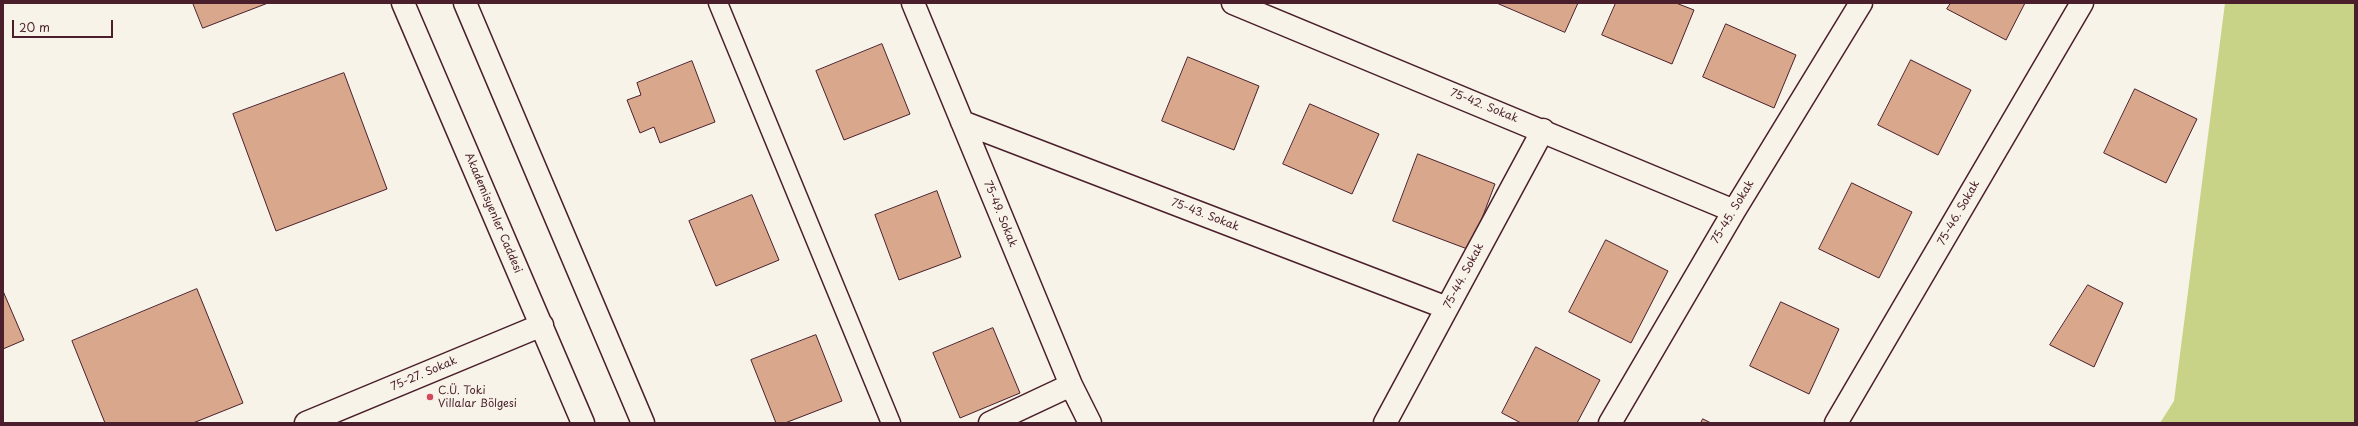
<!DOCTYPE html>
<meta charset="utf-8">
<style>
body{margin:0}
#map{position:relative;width:2358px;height:426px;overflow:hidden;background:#f7f3e8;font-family:"Playpen Sans",sans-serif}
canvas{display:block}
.frame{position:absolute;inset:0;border:4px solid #4a1f2b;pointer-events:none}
.scale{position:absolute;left:12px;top:20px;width:101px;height:18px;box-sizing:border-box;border:2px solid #4a1f2b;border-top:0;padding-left:5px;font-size:12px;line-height:14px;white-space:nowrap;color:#4a1f2b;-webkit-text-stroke:3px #f7f3e8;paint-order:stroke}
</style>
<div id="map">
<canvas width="2358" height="426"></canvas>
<div class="frame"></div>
<div class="scale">20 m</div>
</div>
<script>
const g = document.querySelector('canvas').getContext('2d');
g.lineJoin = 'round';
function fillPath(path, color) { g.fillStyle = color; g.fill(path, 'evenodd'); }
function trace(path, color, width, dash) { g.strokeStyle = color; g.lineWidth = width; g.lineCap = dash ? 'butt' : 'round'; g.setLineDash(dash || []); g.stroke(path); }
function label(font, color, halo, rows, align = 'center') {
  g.font = font + ' "Playpen Sans",sans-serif'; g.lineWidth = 3; g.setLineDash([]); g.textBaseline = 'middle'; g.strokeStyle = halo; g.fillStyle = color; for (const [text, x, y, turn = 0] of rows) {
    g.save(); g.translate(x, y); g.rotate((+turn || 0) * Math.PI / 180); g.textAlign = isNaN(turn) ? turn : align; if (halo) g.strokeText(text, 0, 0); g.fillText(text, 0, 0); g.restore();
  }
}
const green = new Path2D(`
 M2225,3H2355V423H2160L2174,401Z`);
const building = new Path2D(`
 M193,3H268L203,28Z
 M1497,3H1578L1565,32Z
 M1616,3H1676L1694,10L1672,64L1602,35Z
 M1951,3H2025L2006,40L1947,9Z
 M1726,24L1796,55L1774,108L1703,77Z
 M882,44L910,114L844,140L816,71Z
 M1188,57L1259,86L1234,150L1162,121Z
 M1911,60L1971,90L1938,155L1878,125Z
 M692,61L715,122L660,143L654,127L640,133L627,100L641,95L637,83Z
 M344,73L387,189L276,231L233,114Z
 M2135,89L2197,119L2166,183L2104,153Z
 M1310,104L1379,134L1352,194L1283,164Z
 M1418,154L1495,184L1470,250L1393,221Z
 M1852,183L1912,212L1879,278L1819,249Z
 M937,191L961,257L899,280L875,215Z
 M752,195L779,260L716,286L689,221Z
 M1606,240L1668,271L1631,343L1569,312Z
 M2088,285L2123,303L2094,367L2050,345Z
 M197,289L243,403L193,423H105L72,341Z
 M3,291L24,340L3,349Z
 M1781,302L1839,329L1809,394L1750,366Z
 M993,328L1020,393L960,418L933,353Z
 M816,335L842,401L785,423H776L751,360Z
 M1536,347L1600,380L1577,423H1521L1502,413Z
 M1703,419L1711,423H1701Z`);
const lane = new Path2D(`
 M718,3L891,423`);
const street = new Path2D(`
 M403,3L583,423
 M465,3L643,423
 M913,3L1071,385L1090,423
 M1233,3L1734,211
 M962,122L1447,308
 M306,423L542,325
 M990,423L1071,385
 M1385,423L1543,130
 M1610,423L1734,211L1861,3
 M1836,423L2082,3`);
const markers = [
 [430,397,4,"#d1495b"]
];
const streetNames = [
 ["75-42. Sokak",1484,106,22],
 ["75-45. Sokak",1733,212,-59],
 ["Akademisyenler Caddesi",493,213,67],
 ["75-46. Sokak",1959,213,-60],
 ["75-49. Sokak",1000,214,68],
 ["75-43. Sokak",1205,215,21],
 ["75-44. Sokak",1464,276,-62],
 ["75-27. Sokak",424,374,-23]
];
const poiNames = [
 ["C.Ü. Toki",438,391],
 ["Villalar Bölgesi",438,404]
];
fillPath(green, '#c8d387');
fillPath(building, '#d9a78c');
trace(building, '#4a1f2b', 1);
trace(lane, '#4a1f2b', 21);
trace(street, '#4a1f2b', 25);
trace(lane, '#f7f3e8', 18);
trace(street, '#f7f3e8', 22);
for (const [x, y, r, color] of markers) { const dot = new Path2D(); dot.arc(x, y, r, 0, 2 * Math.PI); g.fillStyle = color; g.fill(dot); trace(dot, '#f7f3e8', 1.5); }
label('11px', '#4a1f2b', '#f7f3e8', streetNames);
label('11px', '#4a1f2b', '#f7f3e8', poiNames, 'left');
</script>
